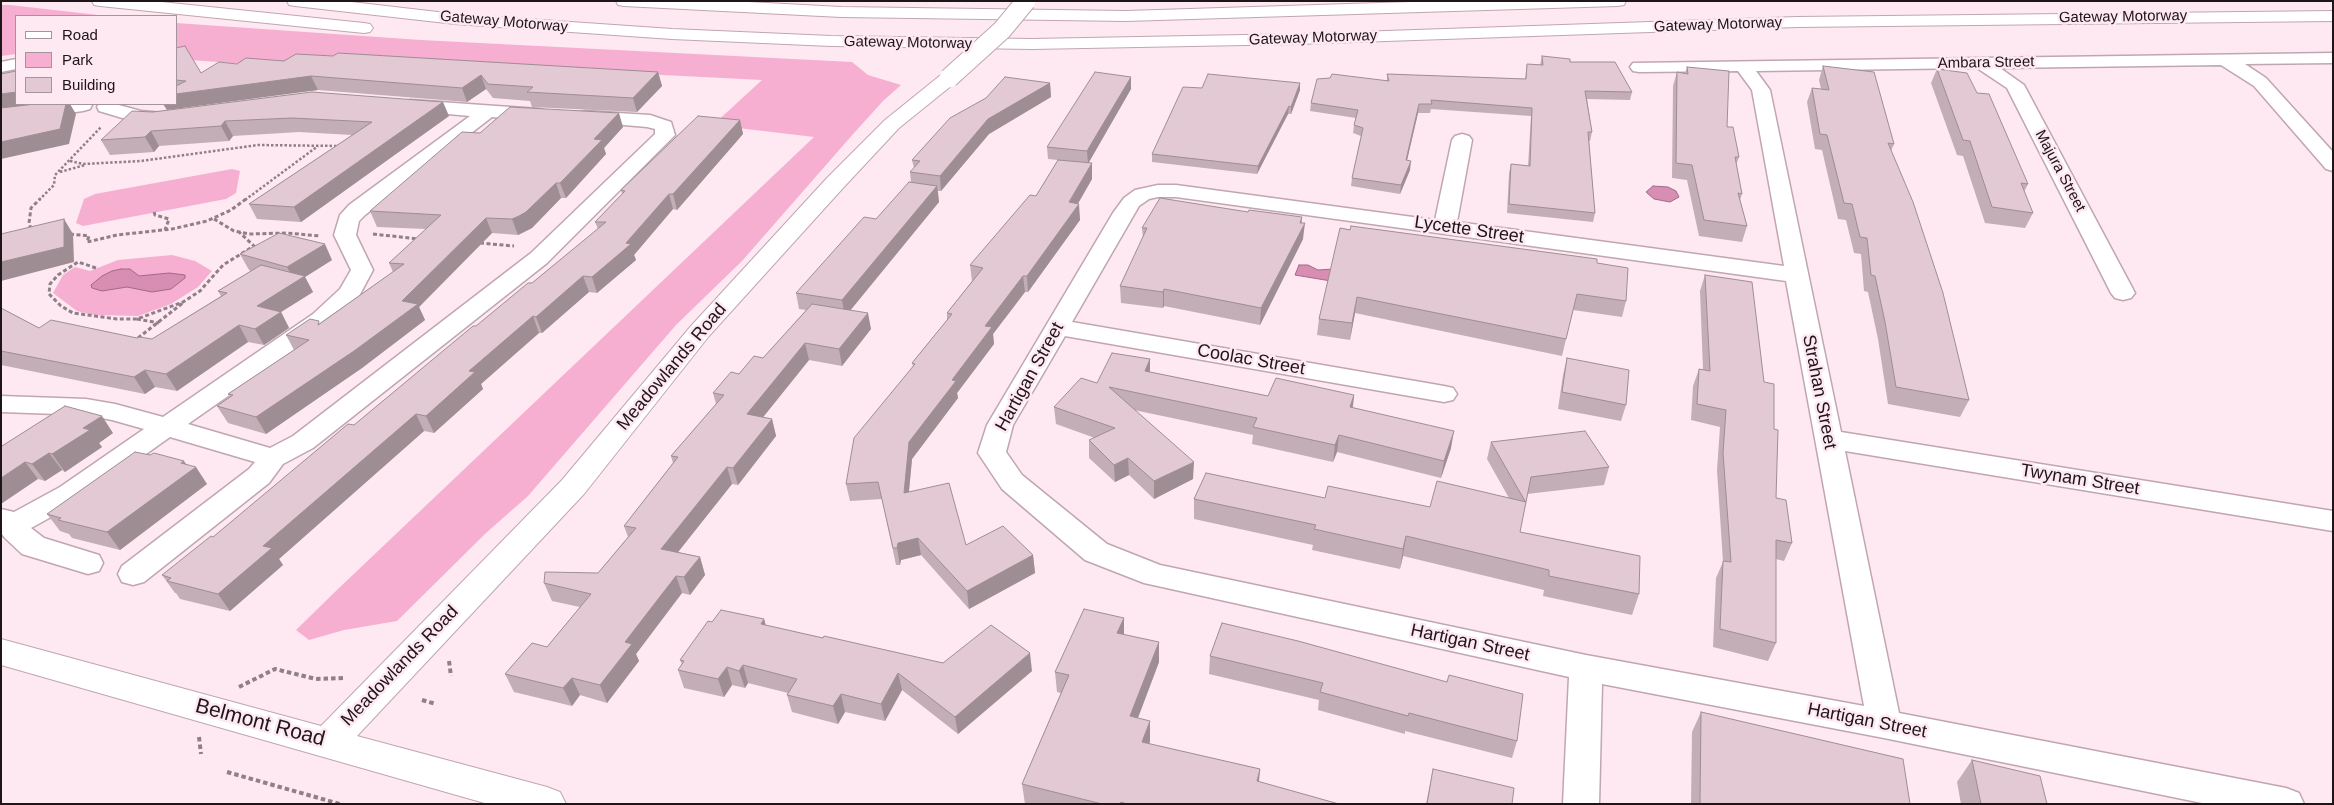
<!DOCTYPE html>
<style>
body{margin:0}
#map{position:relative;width:2334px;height:805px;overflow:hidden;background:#fee8f2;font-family:Arial,sans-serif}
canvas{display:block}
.frame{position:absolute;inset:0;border:2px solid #1e1519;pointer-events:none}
.legend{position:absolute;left:15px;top:15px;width:162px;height:90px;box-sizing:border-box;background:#fee8f2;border:1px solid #a4949b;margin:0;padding:6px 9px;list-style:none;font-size:15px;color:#1e1519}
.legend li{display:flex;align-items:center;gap:10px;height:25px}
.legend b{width:25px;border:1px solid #a4949b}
</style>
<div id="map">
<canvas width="2334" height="805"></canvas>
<div class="frame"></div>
<ul class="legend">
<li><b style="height:6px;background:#fff"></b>Road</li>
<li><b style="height:14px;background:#f6afd1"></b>Park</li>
<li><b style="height:14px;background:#e3c9d4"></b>Building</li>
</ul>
</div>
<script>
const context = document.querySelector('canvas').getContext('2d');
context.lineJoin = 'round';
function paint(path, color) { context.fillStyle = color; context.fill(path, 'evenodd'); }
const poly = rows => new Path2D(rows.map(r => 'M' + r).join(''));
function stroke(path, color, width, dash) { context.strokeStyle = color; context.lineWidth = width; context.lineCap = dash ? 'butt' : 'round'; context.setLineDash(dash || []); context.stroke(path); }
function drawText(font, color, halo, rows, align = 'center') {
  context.font = font + ' Arial,sans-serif'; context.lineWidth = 5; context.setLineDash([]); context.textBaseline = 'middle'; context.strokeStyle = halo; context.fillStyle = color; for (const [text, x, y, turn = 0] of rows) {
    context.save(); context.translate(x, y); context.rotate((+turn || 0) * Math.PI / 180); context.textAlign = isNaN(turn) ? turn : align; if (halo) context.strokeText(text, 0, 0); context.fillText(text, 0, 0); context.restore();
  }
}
const green = poly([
 [1,5,10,5,107,16,16,16,16,54,1,56],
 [176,23,421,40,852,62,868,75,901,85,883,101,854,133,742,261,676,325,528,496,486,533,397,621,344,630,309,640,296,630,338,589,814,137,713,125,762,80,307,57,287,67,176,59],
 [232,169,240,171,236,193,226,199,83,226,76,223,84,199,95,194],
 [172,255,195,261,212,271,198,287,171,304,138,316,94,315,77,311,53,293,63,275,75,267,90,271,118,260]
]);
const water = poly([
 [1653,186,1668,187,1676,191,1679,197,1670,202,1654,199,1646,192,1653,186],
 [1299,265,1308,265,1318,270,1333,269,1331,281,1295,275,1299,265],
 [121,269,130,269,139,276,169,273,185,275,185,278,171,289,152,292,127,287,102,291,92,288,91,285,102,276,112,271,121,269]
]);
const pathFar2 = poly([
 [70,161,83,164,141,161,258,145,340,146],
 [60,172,85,165],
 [39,200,54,185,55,175,101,127],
 [245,200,318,146]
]);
const pathFar1 = poly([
 [154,212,155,215,169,219,165,230],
 [214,219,234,231,249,234,287,233,320,236],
 [31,229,29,223,31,208,40,199],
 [70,234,89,236,87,242,117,235,172,229,207,221,231,210,246,199],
 [373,234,419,239],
 [480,243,514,246],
 [96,268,78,262,58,275,50,284,49,294,61,306,73,313,117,319,137,319,183,302,200,291,223,265,254,246,239,232],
 [137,319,159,323],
 [138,338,184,302]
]);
const path = poly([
 [449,661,451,676],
 [239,687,275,669,316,679,343,678],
 [422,700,436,704],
 [199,737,201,754],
 [227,772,340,804]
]);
const street = poly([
 [2333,53,2333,63,2245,64,2266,78,2333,152,2333,171,2326,169,2254,86,2221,65,2000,68,2024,85,2135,293,2131,298,2123,300,2115,298,2111,293,2007,88,1977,68,1756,71,1770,90,1841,432,2333,511,2333,531,1845,451,1899,713,2286,788,2299,793,2304,804,2207,804,1884,738,1602,684,1599,804,1563,804,1569,677,1144,583,1085,560,1002,489,978,453,987,425,1113,213,1124,198,1135,190,1158,185,1176,185,1435,220,1452,140,1455,136,1462,134,1469,136,1472,140,1457,222,1784,266,1752,90,1738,71,1639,72,1633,71,1630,67,1633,63,2333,53],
 [1158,197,1176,197,1786,281,1864,706,1586,655,1160,565,1107,544,1022,475,1006,452,1013,425,1065,336,1444,402,1453,400,1457,394,1453,388,1444,386,1072,322,1139,206,1149,199,1158,197],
 [16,59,16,69,1,72,1,62,16,59],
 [411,100,539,109,546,111,548,115,546,119,539,121,492,117,365,215,359,221,356,235,373,270,358,298,331,324,188,424,270,448,293,436,531,253,655,134,655,129,647,127,578,121,575,117,578,113,585,111,650,115,671,122,675,135,547,263,313,448,283,464,269,483,144,582,133,585,122,582,118,574,122,566,249,469,255,462,170,437,80,501,31,528,44,538,99,555,103,563,99,571,88,574,22,554,5,538,1,533,1,509,14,512,60,487,144,429,112,420,86,415,1,412,1,396,86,399,115,404,163,417,313,314,340,289,351,270,334,235,340,215,349,205,470,116,404,110,402,106,404,102,411,100],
 [50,104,92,105,90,109,83,111,1,122,1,110,50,104],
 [99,104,115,104,141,111,163,113,170,115,173,119,170,123,163,125,139,123,99,111,97,107,99,104]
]);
const secondary = poly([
 [949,72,956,74,958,78,956,82,899,128,843,188,709,336,584,494,357,736,547,787,560,792,566,804,488,804,1,665,1,639,321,726,562,480,691,326,827,178,885,120,942,74,949,72]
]);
const highway = poly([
 [92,1,152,1,364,23,370,24,373,28,370,32,364,33,100,6,94,5,92,1],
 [287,1,343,1,455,14,672,29,831,36,1032,39,1298,34,1797,17,2333,11,2333,21,1797,27,1298,44,1032,49,831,46,672,39,455,24,295,6,289,5,287,1],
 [616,1,730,1,841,7,1126,11,1443,1,1626,1,1624,5,1618,6,1126,21,841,17,624,6,618,5,616,1]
]);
const secondaryBridge = poly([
 [949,78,1002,30,1026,1]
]);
const wall = poly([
 [176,48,201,73,237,64,333,56,658,72,662,86,637,112,532,107,530,101,493,98,486,89,467,102,318,90,176,104],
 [1542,56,1570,62,1632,92,1630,100,1587,99,1592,132,1590,141,1589,141,1595,213,1593,222,1507,213,1509,173,1511,164,1528,166,1531,116,1431,109,1430,113,1418,113,1407,160,1410,170,1400,194,1351,186,1352,178,1361,136,1353,133,1354,125,1356,118,1310,111,1311,103,1387,80,1387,74,1525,79,1527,64,1540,65],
 [1823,66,1894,144,1891,151,1969,400,1960,417,1888,404,1878,339,1868,292,1864,291,1861,254,1854,253,1846,220,1838,219,1822,150,1815,149,1807,102,1812,88,1821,89,1819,80],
 [1687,67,1727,127,1739,157,1736,165,1742,194,1740,200,1747,226,1742,242,1699,236,1687,180,1672,178,1673,86,1677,72,1685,73],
 [1937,69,1977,93,2028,184,2024,192,2033,213,2025,228,1985,223,1963,156,1957,155,1931,83],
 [1050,83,1051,97,989,134,941,191,938,191,939,202,850,310,871,329,842,366,809,360,763,417,772,419,776,436,738,485,732,484,678,552,700,557,705,575,690,595,682,593,636,654,639,661,607,703,580,695,572,706,514,692,505,674,547,647,580,607,552,601,544,583,598,573,628,537,624,526,673,463,671,456,716,404,713,393,739,374,763,358,806,310,799,309,796,293,876,219,911,182,910,172,914,168,912,160],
 [1202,88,1300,90,1291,114,1288,114,1257,174,1152,162,1152,154],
 [1131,89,1088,163,1092,163,1092,179,1078,204,1080,220,1028,292,1025,292,993,334,994,344,957,393,958,398,912,459,909,492,966,545,1033,555,1035,573,969,609,921,555,901,560,900,565,896,565,882,499,850,501,846,484,913,366,912,363,947,320,947,313,972,281,970,265,1036,196,1058,160,1048,159,1047,147],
 [153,112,449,116,301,222,257,219,249,204,352,135,299,132,233,136,229,141,159,146,154,152,110,155,101,140],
 [740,120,743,134,677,210,673,209,634,255,636,260,597,293,589,292,542,333,539,333,481,384,483,389,434,433,424,431,279,559,283,565,230,611,180,599,176,593,175,593,162,575,213,537,354,425,476,326,532,283,598,229,595,222,622,194,621,190],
 [623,127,604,148,606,154,566,198,561,198,532,228,518,235,492,233,419,307,425,320,362,368,266,434,228,423,217,406,230,397,228,394,294,350,286,335,320,323,393,272,389,263,426,229,377,227,370,211,480,133],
 [1302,223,1303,239,1260,325,1164,306,1163,308,1121,303,1120,286,1143,238,1142,228],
 [1340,228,1597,263,1626,301,1622,317,1573,310,1562,356,1355,313,1350,340,1317,335,1319,319],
 [240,254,332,260,305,277,313,292,281,312,289,328,264,345,248,342,177,391,155,387,145,394,1,365,1,308,39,328,137,338,152,339,221,296,218,291,251,271,249,270],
 [1705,275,1764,382,1774,429,1776,498,1792,543,1784,561,1776,559,1776,643,1768,661,1713,647,1716,578,1723,562,1717,470,1720,427,1691,420,1693,386,1699,369,1703,370,1700,291],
 [1567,358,1626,405,1621,421,1558,409,1563,375],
 [1150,359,1150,372,1268,396,1354,395,1353,408,1451,448,1441,478,1337,452,1333,462,1252,444,1253,435,1134,410,1193,479,1154,499,1129,475,1115,482,1089,458,1089,440,1095,438,1056,424,1054,407,1097,383],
 [113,433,99,443,102,447,65,472,62,470,45,481,38,479,2,446],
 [1491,442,1609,467,1604,485,1527,494,1520,532,1639,594,1632,615,1543,596,1544,590,1403,556,1400,569,1312,550,1313,545,1194,519,1194,499,1325,498,1430,507,1509,498,1487,459],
 [187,465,207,484,120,550,72,538,69,534,60,531,47,514],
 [1124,618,1124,634,1159,662,1138,718,1150,741,1149,744,1260,769,1259,782,1339,804,1025,804,1022,784,1061,693,1057,692,1055,672],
 [764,619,766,626,943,663,1032,671,958,734,902,690,885,721,845,712,838,724,792,712,787,695,788,693,748,683,745,688,732,685,724,697,684,688,678,670,682,664,680,660,712,622],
 [1222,623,1517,741,1512,758,1405,731,1405,734,1318,710,1319,700,1209,674,1210,656],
 [1701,712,1910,804,1691,804,1692,732],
 [1972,760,2047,804,2048,804,1961,804,1957,782],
 [1433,769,1512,804,1426,804]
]);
const shadedWall = poly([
 [658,72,662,86,637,112,633,98],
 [481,75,486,89,467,102,462,88],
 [311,76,318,90,167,110,163,104,176,104,176,94],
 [1131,77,1131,89,1088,164,1087,151],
 [1050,83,1051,97,989,134,941,191,940,176,988,119],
 [1300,83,1300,90,1291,114,1291,107],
 [16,92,16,104,39,104,1,110,1,94],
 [443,102,449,116,301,222,294,207],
 [66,104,70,104,76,114,69,144,1,159,1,142],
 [1419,104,1418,113,1405,169,1406,160],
 [1289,106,1288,114,1257,174,1258,166],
 [619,113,623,127,604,148,606,154,566,198,560,183,594,139],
 [740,120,743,134,677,210,673,194],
 [225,121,233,136,229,141,221,126],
 [151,131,159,146,154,152,145,137],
 [1411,161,1410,170,1400,194,1401,185],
 [1092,163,1092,179,1071,215,1079,204,1080,220,1028,292,1027,276],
 [556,183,561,198,532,228,518,235,512,219],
 [937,186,939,202,845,317,842,300],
 [669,194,673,209,634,255,636,260,597,293,592,277,626,243],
 [1302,217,1301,230,1305,223,1303,239,1260,325,1261,308],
 [486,218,492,233,419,307,425,320,362,368,266,434,256,417,402,301],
 [64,219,73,234,74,262,1,281,1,262],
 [325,244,332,260,305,277,313,292,281,312,289,328,264,345,255,329,257,306,295,282,287,267],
 [583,276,589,292,542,333,536,317],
 [1023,276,1025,292,993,334,994,344,957,393,958,398,912,459,907,510,904,493,909,442,952,380,985,326],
 [1164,289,1164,306,1163,308,1163,292],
 [1357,297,1355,313,1350,340,1352,323],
 [868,313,871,329,842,366,839,349],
 [533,316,539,333,481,384,483,389,434,433,426,416,469,371],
 [239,325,248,342,177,391,166,374],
 [805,343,809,360,752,431,747,414],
 [1150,359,1150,375,1145,371],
 [145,370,155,387,145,394,134,377],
 [1354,395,1352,412,1350,407],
 [416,414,424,431,279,559,283,565,230,611,218,594,263,546],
 [102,416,113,433,99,443,102,447,65,472,52,454,83,428],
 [772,419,776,436,738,485,733,468],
 [1454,431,1451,448,1441,478,1444,461],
 [1339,435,1337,452,1333,462,1335,445],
 [49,453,62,470,45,481,32,464],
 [1128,458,1129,475,1115,482,1114,465],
 [184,461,191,471,196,467,207,484,120,550,107,532],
 [25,462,38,479,1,504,1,478],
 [1194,462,1193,479,1154,499,1154,481],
 [727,467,732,484,667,566,661,549],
 [1406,536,1403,556,1400,569,1403,549],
 [918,538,921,555,901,560,900,565,897,548,898,543],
 [1033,555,1035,573,969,609,967,591],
 [700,557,705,575,690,595,684,577],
 [676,576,682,593,636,654,639,661,607,703,600,685,625,642],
 [1124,618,1124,638,1117,633],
 [764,619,769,637,761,624],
 [1159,642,1159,662,1131,736,1130,716],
 [1030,653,1032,671,958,734,955,717],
 [743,665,748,683,745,688,739,671],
 [727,667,732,685,724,697,718,679],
 [898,673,902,690,885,721,881,704],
 [572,678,580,695,572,706,563,688],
 [841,694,845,712,838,724,833,706],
 [1150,721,1150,741,1143,762,1142,742],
 [1260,769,1258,789,1257,781]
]);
const building = poly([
 [185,46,201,73,219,62,237,64,246,58,284,61,296,54,333,56,338,53,658,72,633,98,527,92,533,87,488,84,481,75,462,88,311,76,176,94,176,86,186,81,176,80,176,48,185,46],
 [1542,56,1570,59,1570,62,1615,62,1632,92,1585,91,1592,132,1588,132,1595,213,1509,204,1511,164,1530,166,1532,108,1431,100,1432,104,1419,104,1406,160,1411,161,1401,185,1352,178,1363,128,1354,125,1358,110,1311,103,1317,79,1330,78,1332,74,1389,81,1387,74,1526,79,1527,64,1543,65,1542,56],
 [1823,66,1874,72,1894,144,1888,143,1913,202,1943,293,1969,400,1896,387,1885,322,1875,276,1871,275,1867,238,1860,237,1852,204,1844,203,1827,135,1820,134,1812,88,1829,90,1823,66],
 [1687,67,1729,71,1727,127,1733,127,1739,157,1735,157,1742,194,1738,193,1747,226,1704,220,1692,165,1676,163,1677,72,1688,74,1687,67],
 [1937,69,1967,73,1977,93,1989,94,2028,184,2021,183,2033,213,1992,207,1970,141,1963,140,1937,69],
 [16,71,16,92,1,94,1,74,16,71],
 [1095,72,1131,77,1087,151,1047,147,1095,72],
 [1208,74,1300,83,1291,107,1289,106,1258,166,1152,154,1183,87,1202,88,1208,74],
 [1005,77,1050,83,988,119,940,176,910,172,920,161,912,160,950,118,986,98,1005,77],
 [312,92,443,102,294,207,249,204,372,122,292,118,225,121,221,126,151,131,145,137,101,140,132,111,153,112,312,92],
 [35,104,66,104,60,129,1,142,1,108,35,104],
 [510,107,619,113,594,139,602,140,560,183,556,183,526,212,519,216,512,219,486,218,402,301,418,304,354,351,256,417,217,406,233,395,228,394,309,340,286,335,310,319,319,321,318,325,404,264,389,263,441,215,370,211,462,132,480,133,510,107],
 [698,116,740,120,673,194,669,194,626,243,631,244,592,277,583,276,536,317,533,316,469,371,475,372,426,416,416,414,263,546,272,548,218,594,167,581,171,578,162,575,211,536,213,537,348,424,354,425,473,326,476,326,528,283,532,283,606,222,595,222,625,191,621,190,698,116],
 [1058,160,1092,163,1069,202,1079,204,1027,276,1023,276,985,326,992,327,952,380,956,381,909,442,904,493,949,483,966,545,1003,526,1033,555,967,591,918,538,898,543,897,548,893,548,878,482,846,484,854,438,915,364,912,363,952,314,947,313,983,268,970,265,1030,195,1036,196,1058,160],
 [909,182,937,186,842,300,796,293,864,217,876,219,909,182],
 [1160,198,1248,212,1249,210,1302,217,1300,223,1305,223,1261,308,1164,289,1163,292,1120,286,1147,228,1142,228,1160,198],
 [64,219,64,247,1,262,1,234,64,219],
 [1351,226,1597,259,1597,263,1628,268,1626,301,1577,294,1566,339,1357,297,1352,323,1319,319,1340,228,1350,230,1351,226],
 [279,233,325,244,287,267,240,254,279,233],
 [261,265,305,276,257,306,281,312,255,329,239,325,166,374,145,370,134,377,1,351,1,308,39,328,51,320,137,338,140,337,152,339,227,293,218,291,261,265],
 [1705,275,1752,282,1764,382,1774,384,1774,429,1778,430,1776,498,1786,500,1792,543,1776,540,1776,643,1720,629,1723,561,1731,562,1723,453,1726,410,1697,404,1699,369,1710,371,1705,275],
 [812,304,868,313,839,349,805,343,747,414,772,419,733,468,727,467,661,549,700,557,684,577,676,576,625,642,632,644,600,685,572,678,563,688,505,674,532,643,547,647,591,594,544,583,545,572,598,573,636,528,624,526,678,457,671,456,724,395,713,393,731,372,739,374,754,356,763,358,812,304],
 [1112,353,1150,359,1145,371,1268,396,1276,378,1354,395,1350,407,1454,431,1444,461,1339,435,1335,445,1253,427,1257,418,1109,387,1194,462,1154,481,1128,458,1114,465,1089,440,1115,428,1054,407,1081,378,1097,383,1112,353],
 [1567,358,1629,370,1626,405,1562,392,1567,358],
 [65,406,102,416,83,428,90,430,52,454,49,453,32,464,25,462,1,478,1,446,2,446,65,406],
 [1585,431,1609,467,1531,477,1526,502,1525,501,1491,442,1585,431],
 [135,452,150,455,154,453,184,461,181,463,196,467,107,532,58,520,61,518,47,514,135,452],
 [1206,473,1325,498,1328,486,1430,507,1437,481,1526,502,1520,532,1640,556,1639,594,1549,576,1549,570,1406,536,1403,549,1314,529,1316,525,1194,499,1206,473],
 [1084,609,1124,618,1117,633,1159,642,1130,716,1150,721,1142,742,1260,769,1257,781,1339,804,1127,804,1121,802,1120,804,1102,804,1022,784,1069,675,1055,672,1084,609],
 [721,610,764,619,761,624,823,638,824,636,943,663,991,625,1030,653,955,717,898,673,881,704,841,694,833,706,787,695,797,679,743,665,739,671,727,667,718,679,678,670,684,661,680,660,708,621,712,622,721,610],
 [1222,623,1298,641,1447,682,1449,675,1523,694,1517,741,1409,713,1408,716,1320,692,1323,683,1210,656,1222,623],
 [1701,712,1903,759,1910,804,1700,804,1701,712],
 [1972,760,2040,776,2047,804,2048,804,1981,804,1972,760],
 [1433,769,1514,788,1512,804,1427,804,1433,769]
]);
const farStreetnames = [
 ["Gateway Motorway",2123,17,-1],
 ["Gateway Motorway",504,22,5],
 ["Gateway Motorway",1718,25,-2],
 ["Gateway Motorway",1313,38,-2],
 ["Gateway Motorway",908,43,1],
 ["Ambara Street",1986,63,-1],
 ["Majura Street",2060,171,62]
];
const streetNames = [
 ["Lycette Street",1469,230,8],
 ["Coolac Street",1251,360,10],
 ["Meadowlands Road",672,367,-50],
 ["Hartigan Street",1030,377,-61],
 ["Strahan Street",1819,392,79],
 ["Twynam Street",2080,480,9],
 ["Hartigan Street",1470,643,12],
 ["Meadowlands Road",400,666,-46],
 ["Hartigan Street",1867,721,11]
];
const nearStreetnames = [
 ["Belmont Road",260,723,15]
];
paint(green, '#f6afd1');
paint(water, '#d88eb3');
stroke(water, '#a06a85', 1);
stroke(street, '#c0a6b2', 3);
stroke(secondary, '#c0a6b2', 2);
stroke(highway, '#c0a6b2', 2);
stroke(pathFar2, '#8f7f86', 2.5, [2.5, 2]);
stroke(pathFar1, '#8f7f86', 3, [4, 2.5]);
stroke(path, '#8f7f86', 4, [4.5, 3]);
paint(street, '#fff');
paint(secondary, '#fff');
paint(highway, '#fff');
stroke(secondaryBridge, '#c0a6b2', 21, []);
stroke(secondaryBridge, '#fff', 19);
paint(wall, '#c3adb6');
paint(shadedWall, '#9f8d94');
paint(building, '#e3c9d4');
stroke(building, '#9f8d94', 1);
drawText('15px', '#1e1519', '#fee8f2', farStreetnames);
drawText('18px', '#1e1519', '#fee8f2', streetNames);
drawText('21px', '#1e1519', '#fee8f2', nearStreetnames);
</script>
